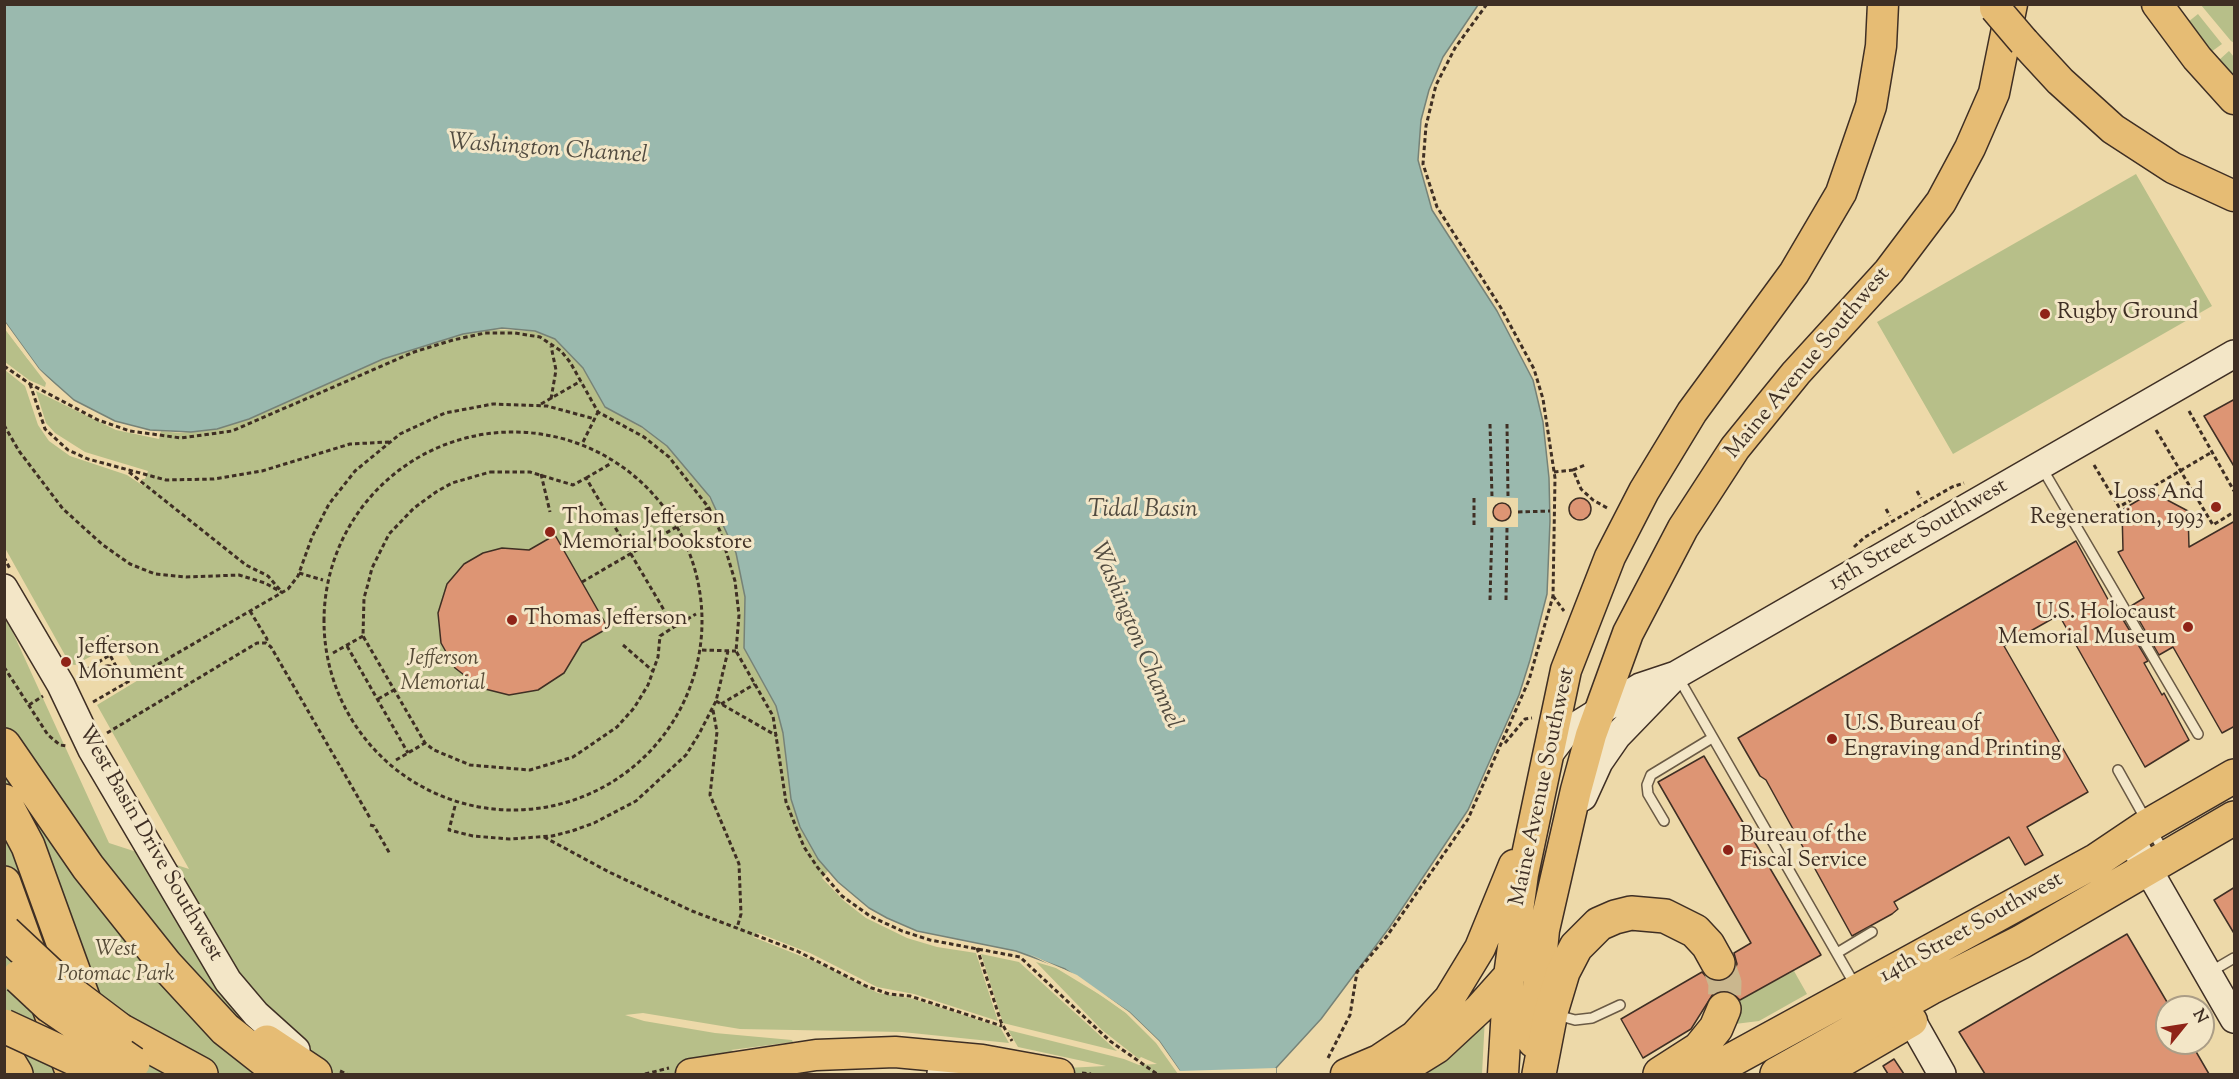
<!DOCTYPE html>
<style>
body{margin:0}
#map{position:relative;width:2239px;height:1079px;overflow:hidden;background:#edd9a9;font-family:"Sorts Mill Goudy",serif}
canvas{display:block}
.frame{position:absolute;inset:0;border:6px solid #3f2f24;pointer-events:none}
.north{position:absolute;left:2155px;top:995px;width:60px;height:60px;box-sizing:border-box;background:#f3e6c7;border:2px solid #ab9d86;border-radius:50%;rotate:60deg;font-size:16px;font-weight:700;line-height:24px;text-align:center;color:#3f2f24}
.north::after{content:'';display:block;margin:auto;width:21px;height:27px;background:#8f2418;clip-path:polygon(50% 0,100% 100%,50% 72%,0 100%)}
</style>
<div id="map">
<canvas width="2239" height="1079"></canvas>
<div class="frame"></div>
<div class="north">N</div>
</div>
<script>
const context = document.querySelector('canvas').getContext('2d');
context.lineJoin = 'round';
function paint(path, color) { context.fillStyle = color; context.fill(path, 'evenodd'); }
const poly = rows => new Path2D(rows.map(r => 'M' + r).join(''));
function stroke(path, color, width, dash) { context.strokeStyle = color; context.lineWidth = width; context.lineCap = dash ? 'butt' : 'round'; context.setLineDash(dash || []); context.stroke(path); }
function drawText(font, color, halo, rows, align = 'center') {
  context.font = font + ' "Sorts Mill Goudy",serif'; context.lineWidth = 6; context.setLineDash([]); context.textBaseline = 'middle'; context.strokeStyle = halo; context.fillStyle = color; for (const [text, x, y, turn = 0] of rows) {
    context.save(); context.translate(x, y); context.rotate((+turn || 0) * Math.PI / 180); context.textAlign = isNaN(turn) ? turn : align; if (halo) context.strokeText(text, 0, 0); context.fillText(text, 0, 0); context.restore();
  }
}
const green = poly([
 [2201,5,2234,5,2234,43,2231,41],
 [2198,14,2222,44,2211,52,2188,22],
 [2229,51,2234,57,2234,80,2219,60],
 [2136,174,2212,306,1953,454,1877,322],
 [4,328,46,383,45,387,29,380,5,362],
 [484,329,535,331,555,339,583,368,605,407,656,436,678,456,699,482,721,516,736,553,745,597,744,648,776,706,783,733,791,799,800,828,828,871,822,878,844,901,866,918,907,938,937,947,976,953,998,1021,914,994,877,987,810,953,758,933,753,937,816,962,878,993,914,999,1000,1027,1009,1043,902,1032,740,1029,643,1013,625,1015,644,1021,715,1033,792,1040,793,1042,731,1050,803,1074,5,1074,4,613,109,843,189,869,97,705,140,679,121,646,115,643,75,665,70,664,5,548,5,370,25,386,38,425,49,441,70,456,127,475,142,485,142,479,145,479,148,471,85,452,55,433,46,423,36,391,116,430,159,439,161,431,180,433,217,429,383,359,423,344],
 [981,954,1019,962,1117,1051,1003,1023],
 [1036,962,1056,968,1107,999,1126,1013,1157,1043,1273,1074,944,1074,1106,1066,1018,1047,1008,1030,1124,1059,1139,1065,1157,1064,1141,1057,1139,1059,1102,1030],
 [1794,971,1807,994,1759,1021,1735,1024,1736,1002],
 [1485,1017,1482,1074,1416,1074]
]);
const water = poly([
 [4,5,1478,5,1443,57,1429,90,1421,120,1418,160,1432,210,1497,311,1533,380,1543,422,1549,478,1550,521,1547,594,1530,660,1519,695,1468,810,1389,928,1321,1019,1276,1068,1276,1074,1178,1074,1179,1070,1159,1041,1129,1012,1065,969,1016,951,917,931,887,918,869,908,838,882,818,859,800,827,791,799,783,733,776,706,744,648,745,597,736,553,710,497,667,446,642,427,605,407,583,368,555,339,535,331,502,328,463,334,383,359,249,419,217,429,191,432,150,430,115,421,74,400,39,369,5,322,4,5]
]);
const pier = poly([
 [5,322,39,369,53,383,51,385,27,358,4,327],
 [1487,497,1518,498,1518,527,1487,527],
 [1029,954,1077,975,1129,1012,1159,1041,1180,1071,1276,1068,1276,1074,1178,1074,1156,1043,1126,1013,1076,978]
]);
const building = poly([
 [2235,399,2235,468,2204,416,2235,399],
 [2152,492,2188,511,2189,547,2235,521,2235,726,2222,733,2173,647,2159,655,2131,606,2144,598,2118,552,2123,550,2122,510,2152,492],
 '1569 509a11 11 0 1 1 22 0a11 11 0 1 1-22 0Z',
 '1493 512a9 9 0 1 1 18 0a9 9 0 1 1-18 0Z',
 [555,535,608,628,582,643,564,673,538,690,509,695,481,688,455,668,441,643,438,613,447,584,464,564,483,553,502,548,529,550,555,535],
 [2076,541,2116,614,2119,613,2148,661,2144,663,2162,695,2164,693,2189,740,2145,767,2059,615,2004,646,2088,792,2027,827,2043,855,2025,865,2009,837,1894,902,1898,909,1892,914,1852,936,1766,780,1760,776,1738,738,2076,541],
 '101 672a7 7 0 1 1 14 0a7 7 0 1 1-14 0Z',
 [1704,756,1821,955,1740,1000,1731,992,1721,991,1713,994,1691,1029,1643,1058,1621,1019,1702,972,1708,979,1717,982,1728,979,1734,972,1737,964,1734,953,1751,943,1658,782,1704,756],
 [2235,887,2235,935,2214,900,2235,887],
 [2127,934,2167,1002,2167,1043,2191,1043,2209,1074,1985,1074,1959,1032,2127,934],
 [1894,1059,1904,1074,1888,1074,1883,1066,1894,1059]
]);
const highwayTunnel = poly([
 [1718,963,1725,983,1724,1009]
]);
const path = poly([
 [4,366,30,384,98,420,130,431,181,438,232,431,414,352,453,340,485,333,515,333,540,337,561,351,570,362,598,412,644,437,669,457,709,508,720,531,735,581,739,615,736,651,773,716,786,802,804,847,818,868,842,896,870,916,902,931,930,940,1020,957,1110,1041,1157,1074],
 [30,384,45,429,68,450,88,459,166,480,214,479,262,471,350,444,389,442],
 [551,399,556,370,551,346],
 [541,404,581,381],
 [2189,411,2234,491],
 [1490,424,1492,497],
 [1507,424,1508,497],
 [4,425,19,451,63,509,103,545,130,564,155,574,186,577,239,575,265,583,283,593],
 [2156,430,2213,525,2234,512],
 '324 621a189 189 0 1 1 378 0a189 189 0 1 1-378 0Z',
 [583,442,598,412],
 [2094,465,2119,507,2212,452],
 [1573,470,1585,465],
 [129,472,246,565,268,576,281,591],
 [490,472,530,472,573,485,586,478,674,627,660,636,658,657,648,685,634,708,617,727,573,757,530,770,470,765,434,750,425,743,363,636,364,598,368,584,372,568,389,534,414,508,436,492,452,483,490,472],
 [1554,472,1573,470,1581,489,1593,500,1609,509],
 [541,474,550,512],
 [586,478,610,464],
 [1917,491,1921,498],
 [1886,509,1890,516],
 [1518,512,1550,511],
 [1474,525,1474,497],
 [1854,547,1865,537,1952,487,1964,483],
 [4,557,10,569],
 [299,573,323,580],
 [582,582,709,508],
 [1553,596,1564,611],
 [1490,600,1492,527],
 [1506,600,1507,527],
 [250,611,267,639,266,643],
 [674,627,696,614],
 [623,645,653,671],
 [347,646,408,753],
 [702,650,736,651],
 [333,653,363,636],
 [4,667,48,735,60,745,67,746],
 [79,674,110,655,125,683],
 [378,699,394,690],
 [716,701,777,736],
 [93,702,288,589,298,576,312,537,329,504,355,471,400,434,445,413,493,404,547,406,595,419],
 [721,704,755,684],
 [29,705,43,696],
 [713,710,717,732,710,795,739,864,741,914,737,928],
 [107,733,257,643,266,643,271,647,370,818],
 [1505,743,1525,719,1532,718],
 [396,760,425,743],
 [455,806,449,830,473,836,509,839,552,836,572,831,594,823,636,801,686,755,699,734,716,701,728,651],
 [370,825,374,826,390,854],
 [544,837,609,872,692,911,797,951,866,986,889,994,910,996,1002,1026],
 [977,948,1001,1022,1012,1041],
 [1328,1058,1350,1015,1357,972,1387,936,1468,819,1529,680,1553,596,1555,478,1543,399,1534,369,1501,308,1437,207,1423,164,1426,126,1436,85,1455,48,1487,4],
 [340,1071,347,1074],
 [1082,1073,1091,1074],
 [645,1074,669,1068]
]);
const lane = poly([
 [2042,468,2198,734],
 [1678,677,1855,985],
 [2118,770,2164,852],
 [1664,821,1648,794,1647,785,1651,775,1712,738],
 [1837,953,1872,932],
 [2210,972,2234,958],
 [1557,1015,1575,1020,1592,1018,1620,1005]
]);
const secondary = poly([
 [4,588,61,685,92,750,228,981,256,1014,296,1050],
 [1547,757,1566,732,1600,711,1640,687,1676,675,2234,354],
 [1583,797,1599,762,1617,736,1673,678],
 [2130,838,2234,1019],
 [1912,1021,1942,1074],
 [941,1074,981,1061]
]);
const primary = poly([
 [2157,4,2197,58,2234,99],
 [2024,42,2060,81,2113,129,2173,168,2234,196],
 [1533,1042,1544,930,1576,790,1591,735,1628,633,1683,528,1735,448,1796,373,1889,271,1941,202,1970,148,1994,93,2012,4],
 [691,1074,816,1055,895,1052,982,1060,1059,1074],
 [1346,1074,1379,1060,1415,1036,1449,999,1480,948,1514,865],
 [1395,1074,1437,1048,1479,1009,1513,971],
 [1503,1074,1509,976,1523,874,1566,670,1610,557,1644,491,1692,412,1794,273,1841,193,1871,106,1881,46,1883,4],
 [1821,1074,1912,1021]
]);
const highway = poly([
 [4,745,88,867,166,965,225,1029,282,1074],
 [4,801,28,846,90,1017],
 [4,883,73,1074],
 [120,1030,201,1074],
 [267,1042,315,1074],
 [4,1054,16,1074],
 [1539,1074,1551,1012,1563,972,1576,947,1599,924,1615,917,1631,913,1665,916,1695,931,1708,945,1718,963],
 [1660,1074,1699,1049,1716,1028,1724,1009],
 [1706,1074,2097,860,2149,825,2234,776],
 [1777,1074,1930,988,2021,942,2234,818]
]);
const primaryBridge = poly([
 [1995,8,2024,42]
]);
const highwayBridge = poly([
 [5,932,67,990,120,1030],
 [19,977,50,1006,133,1063],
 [4,1026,108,1074]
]);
const markers = [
 [2045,314,6,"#8f2418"],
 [2216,507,6,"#8f2418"],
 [550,532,6,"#8f2418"],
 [512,620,6,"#8f2418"],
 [2188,627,6,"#8f2418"],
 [66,662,6,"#8f2418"],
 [1832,739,6,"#8f2418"],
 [1728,850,6,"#8f2418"]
];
const poiNames = [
 ["Rugby Ground",2057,314],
 ["Loss And",2204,494,"right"],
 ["Regeneration, 1993",2204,519,"right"],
 ["Thomas Jefferson",562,519],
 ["Memorial bookstore",562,544],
 ["U.S. Holocaust",2176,614,"right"],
 ["Memorial Museum",2176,639,"right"],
 ["Thomas Jefferson",524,620],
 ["Jefferson",78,649],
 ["Monument",78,674],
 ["U.S. Bureau of",1844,726],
 ["Engraving and Printing",1844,751],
 ["Bureau of the",1740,837],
 ["Fiscal Service",1740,862]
];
const streetNames = [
 ["Maine Avenue Southwest",1809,364,-50],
 ["15th Street Southwest",1919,536,-30],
 ["Maine Avenue Southwest",1544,787,-78],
 ["West Basin Drive Southwest",149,844,60],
 ["14th Street Southwest",1972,929,-29]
];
const parkNames = [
 ["Jefferson",443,660],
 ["Memorial",443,685],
 ["West",116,951],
 ["Potomac Park",116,976]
];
const waterNames = [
 ["Washington Channel",548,151,4],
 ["Tidal Basin",1143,512],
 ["Washington Channel",1134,636,67]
];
paint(green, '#b7bf89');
paint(water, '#9ab9ae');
stroke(water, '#768277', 1.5);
paint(pier, '#edd9a9');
paint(building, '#dd9574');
stroke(building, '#3f2f24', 1.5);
stroke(highwayTunnel, '#cab78e', 33, [33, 16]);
stroke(lane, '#6a5a45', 12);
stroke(secondary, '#3f2f24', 30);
stroke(primary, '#3f2f24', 33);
stroke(highway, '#3f2f24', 36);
stroke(path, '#3f2f24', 3, [4.5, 3]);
stroke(lane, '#f3e6c7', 9);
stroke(secondary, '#f3e6c7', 27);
stroke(primary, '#e6bc74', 30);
stroke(highway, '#e6bc74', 33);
stroke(primaryBridge, '#3f2f24', 33, []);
stroke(highwayBridge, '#3f2f24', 36, []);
stroke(primaryBridge, '#e6bc74', 30);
stroke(highwayBridge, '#e6bc74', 33);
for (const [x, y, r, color] of markers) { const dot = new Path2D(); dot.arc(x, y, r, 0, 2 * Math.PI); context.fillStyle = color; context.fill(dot); stroke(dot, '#f3e6c7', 2); }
drawText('22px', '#3f2f24', '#f3e6c7', poiNames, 'left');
drawText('22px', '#3f2f24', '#f3e6c7', streetNames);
drawText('italic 22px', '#574c38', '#f3e6c7', parkNames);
drawText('italic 24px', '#514b40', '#f3e6c7', waterNames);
</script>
